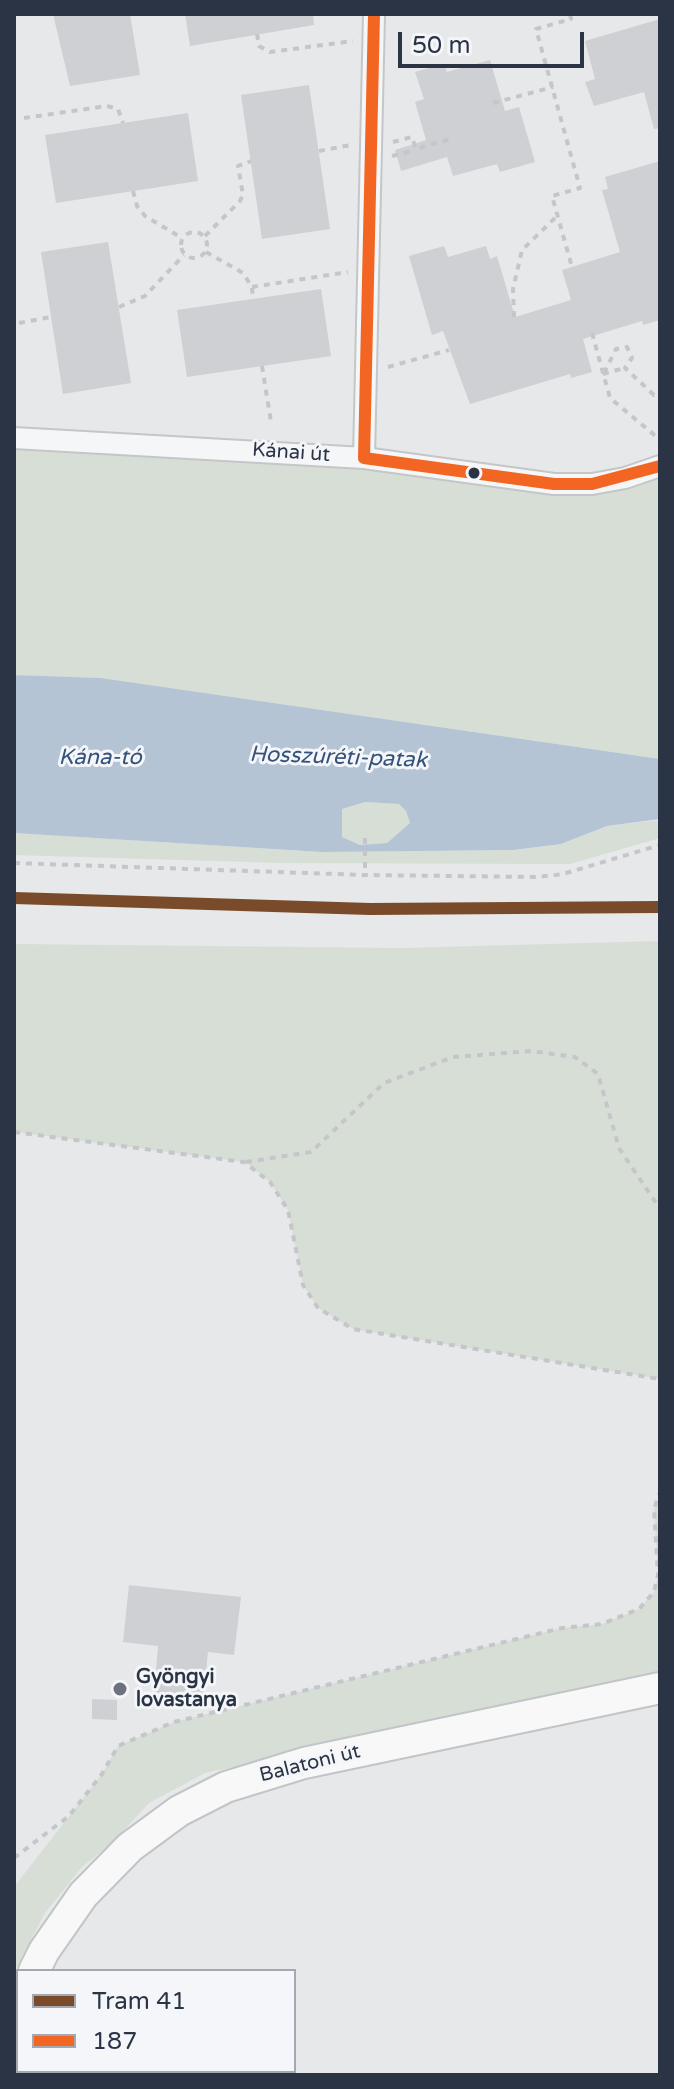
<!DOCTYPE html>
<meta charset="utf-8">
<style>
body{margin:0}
#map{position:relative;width:674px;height:2089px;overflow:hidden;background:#e6e8ea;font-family:"Varela Round",sans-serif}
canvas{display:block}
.frame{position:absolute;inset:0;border:16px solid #2b3445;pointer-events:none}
.legend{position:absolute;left:16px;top:1969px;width:280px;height:104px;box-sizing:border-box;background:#f4f6f9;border:2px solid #a4a8b1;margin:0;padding:10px 14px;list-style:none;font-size:24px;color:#2b3445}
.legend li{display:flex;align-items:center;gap:16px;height:40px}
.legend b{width:40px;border:2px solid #a4a8b1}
.scale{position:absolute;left:398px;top:32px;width:186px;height:36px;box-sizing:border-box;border:4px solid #2b3445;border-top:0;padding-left:10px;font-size:24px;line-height:28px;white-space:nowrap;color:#2b3445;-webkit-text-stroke:6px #f4f6f9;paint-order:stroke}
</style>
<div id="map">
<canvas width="674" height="2089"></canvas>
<div class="frame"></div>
<ul class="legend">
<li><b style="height:10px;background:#7a4b2a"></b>Tram 41</li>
<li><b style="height:10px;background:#f26522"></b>187</li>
</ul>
<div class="scale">50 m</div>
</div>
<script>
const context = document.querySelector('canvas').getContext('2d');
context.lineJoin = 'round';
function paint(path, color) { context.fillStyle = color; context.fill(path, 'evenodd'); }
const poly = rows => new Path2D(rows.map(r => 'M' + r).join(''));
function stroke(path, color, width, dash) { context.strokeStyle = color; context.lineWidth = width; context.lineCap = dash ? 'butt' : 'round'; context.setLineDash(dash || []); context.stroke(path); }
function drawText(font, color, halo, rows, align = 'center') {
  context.font = font + ' "Varela Round",sans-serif'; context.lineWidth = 6; context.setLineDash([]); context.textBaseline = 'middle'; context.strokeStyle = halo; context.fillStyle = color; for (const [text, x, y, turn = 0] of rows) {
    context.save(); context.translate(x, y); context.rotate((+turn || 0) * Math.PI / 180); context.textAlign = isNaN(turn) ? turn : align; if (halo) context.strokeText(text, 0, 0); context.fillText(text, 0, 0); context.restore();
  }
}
const green = poly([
 [14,438,554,484,660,474,660,759,101,678,14,675],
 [365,802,399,804,406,811,410,823,387,843,360,845,342,837,342,809],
 [660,820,660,838,570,864,282,863,14,855,14,833,322,852,513,850,561,844,607,826],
 [660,941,660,1379,353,1329,318,1308,303,1285,288,1210,270,1182,245,1162,14,1132,14,944,402,948],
 [660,1492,660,1676,205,1773,149,1803,112,1843,82,1867,45,1913,14,1972,14,1887,102,1774,118,1746,174,1722,562,1628,602,1624,639,1609,654,1592,658,1575,654,1509]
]);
const water = poly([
 [14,675,101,678,660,759,660,819,607,826,561,844,513,850,322,852,14,833],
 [365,802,399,804,406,811,410,823,387,843,360,845,342,837,342,809]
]);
const building = poly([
 [53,14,130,14,140,75,70,86],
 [185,14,313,14,314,25,190,46],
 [660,19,660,128,654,129,644,92,594,106,585,82,595,79,585,41],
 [490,60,505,111,519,107,535,162,500,172,497,164,453,176,447,157,401,171,395,150,426,140,415,102,424,99,415,72,444,64,447,72],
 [309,85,330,229,262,239,241,95],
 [188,113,198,181,56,203,45,135],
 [660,161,660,320,643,325,642,321,583,339,592,372,571,378,570,374,470,404,443,331,432,335,409,256,444,246,448,257,486,246,490,259,497,256,515,317,571,300,562,270,620,252,602,190,608,189,605,177],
 [108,242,131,383,63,394,41,252],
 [321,289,331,356,187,377,177,310],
 [129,1585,241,1597,234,1655,208,1652,203,1700,154,1696,158,1646,123,1642],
 [92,1699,117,1700,117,1720,92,1719]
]);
const path = poly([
 [570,14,571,19,536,29,580,188,552,196,572,267],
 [257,34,259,46,270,52,353,41],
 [493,103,553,87],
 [24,118,107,106,118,109,123,123],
 [393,142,412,137,416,149,451,139],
 [319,151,351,145],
 [392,156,415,150],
 [133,191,137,206,145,216,182,238],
 '181 245a13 13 0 1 1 26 0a13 13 0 1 1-26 0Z',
 [205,236,240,201,243,195,238,166,251,161],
 [206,252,243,273,252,287,253,299],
 [252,287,348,272],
 [119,307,145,296,184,255],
 [514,317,513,289,522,250,558,215],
 [19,323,51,317],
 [592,333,610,398,658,438],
 [262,366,271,422],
 [388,367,449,350],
 [604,373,616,349,627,347,632,358,625,368,654,395,660,392],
 [603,374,624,368],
 [365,838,365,875],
 [14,863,365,875,538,877,563,874,660,845],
 [14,1132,244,1162,270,1182,288,1210,303,1285,318,1308,353,1329,660,1379],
 [246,1162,311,1152,384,1083,453,1057,532,1051,575,1057,598,1074,619,1148,660,1209],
 [14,1858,69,1816,102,1774,118,1746,174,1722,562,1628,602,1624,639,1609,654,1592,658,1575,654,1509,660,1492]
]);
const street = poly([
 [14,438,364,458,554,484,592,484,625,478,660,466],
 [364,458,374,14]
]);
const primary = poly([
 [34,1971,44,1951,83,1895,130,1847,179,1811,226,1787,304,1763,660,1688],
 [14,2035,18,2016]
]);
const bus1 = poly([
 [364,458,374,14],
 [364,458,554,484,592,484,660,466]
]);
const tram1 = poly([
 [14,898,370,909,660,907]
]);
const markers = [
 [474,473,7,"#2b3445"],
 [120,1689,8,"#6c737f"]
];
const streetNames = [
 ["Kánai út",291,453,4],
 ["Balatoni út",310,1764,-14]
];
const poiNames = [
 ["Gyöngyi",136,1678],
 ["lovastanya",136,1701]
];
const waterNames = [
 ["Kána-tó",100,758],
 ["Hosszúréti-patak",338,758,2]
];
paint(green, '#d6ded6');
paint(water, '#b4c4d5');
paint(building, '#ced0d3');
stroke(street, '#c4c6c8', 24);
stroke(primary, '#c2c5c8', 34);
stroke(path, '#c5c6ca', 4, [6, 6]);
stroke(street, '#f5f6f7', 20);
stroke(primary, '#f8f8f8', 30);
stroke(bus1, '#f26522', 12);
stroke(tram1, '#7a4b2a', 12);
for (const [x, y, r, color] of markers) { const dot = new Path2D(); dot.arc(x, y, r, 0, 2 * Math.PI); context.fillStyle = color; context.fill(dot); stroke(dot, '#f4f6f9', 3); }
drawText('20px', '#2b3445', '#f4f6f9', streetNames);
drawText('bold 20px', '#2b3445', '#f4f6f9', poiNames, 'left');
drawText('italic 22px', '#34527a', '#f4f6f9', waterNames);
</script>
